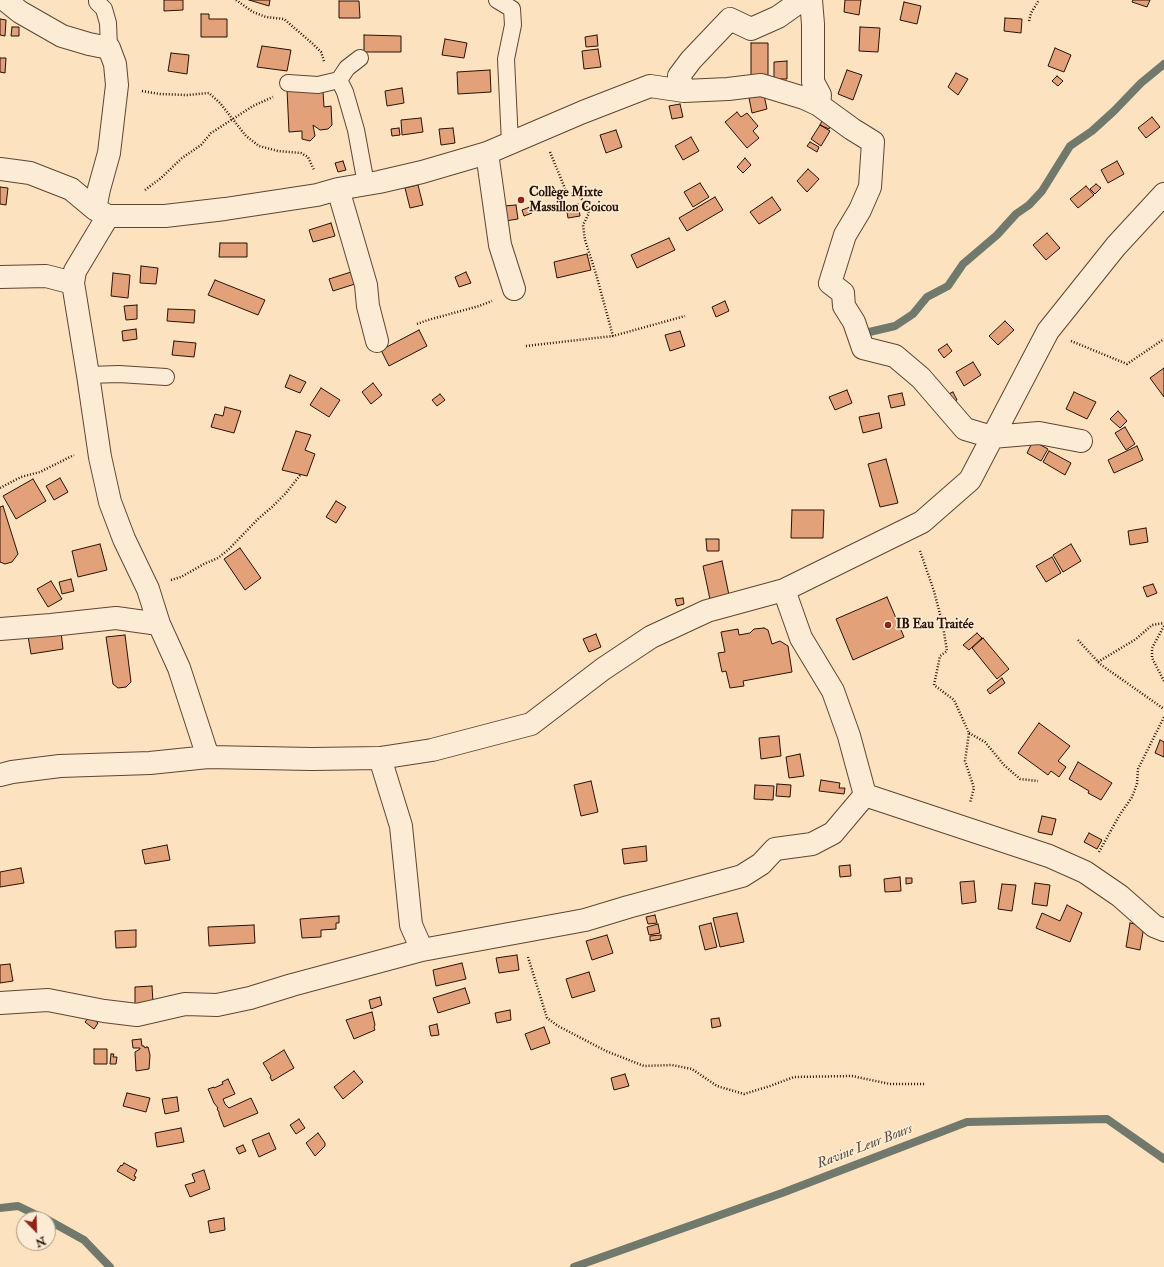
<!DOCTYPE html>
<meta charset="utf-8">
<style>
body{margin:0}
#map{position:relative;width:1164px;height:1267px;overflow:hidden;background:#fce2be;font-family:"IM FELL Double Pica",serif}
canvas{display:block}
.north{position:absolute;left:16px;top:1211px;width:40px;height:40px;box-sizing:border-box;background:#fdecd5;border:1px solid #a99483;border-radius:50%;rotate:157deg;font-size:11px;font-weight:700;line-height:16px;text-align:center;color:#2a1107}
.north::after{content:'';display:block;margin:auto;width:14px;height:18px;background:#8f2418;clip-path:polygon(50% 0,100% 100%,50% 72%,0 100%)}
</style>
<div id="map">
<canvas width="1164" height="1267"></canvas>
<div class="north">N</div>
</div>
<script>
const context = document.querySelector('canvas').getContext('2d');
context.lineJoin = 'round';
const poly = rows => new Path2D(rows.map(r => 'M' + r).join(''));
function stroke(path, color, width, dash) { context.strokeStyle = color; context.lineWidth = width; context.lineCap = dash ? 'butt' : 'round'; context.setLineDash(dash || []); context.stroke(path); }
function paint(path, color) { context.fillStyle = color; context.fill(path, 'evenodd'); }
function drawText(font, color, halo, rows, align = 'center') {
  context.font = font + ' "IM FELL Double Pica",serif'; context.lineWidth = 3; context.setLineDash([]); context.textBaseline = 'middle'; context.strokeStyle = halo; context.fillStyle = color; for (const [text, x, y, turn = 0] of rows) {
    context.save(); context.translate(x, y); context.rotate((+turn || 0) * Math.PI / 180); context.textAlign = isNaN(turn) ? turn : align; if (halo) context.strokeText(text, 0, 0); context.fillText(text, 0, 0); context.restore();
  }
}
const stream = poly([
 [865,333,895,326,913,314,927,297,948,286,963,264,997,235,1016,214,1029,205,1042,191,1070,146,1092,131,1114,111,1141,83,1164,64],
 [0,1208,18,1206,45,1219],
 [48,1220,84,1240,110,1267],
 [574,1267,782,1193,967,1122,1107,1119,1164,1159]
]);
const building = poly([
 [164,0,183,0,183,10,164,11,164,0],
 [249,0,270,0,269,6,249,0],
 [845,0,861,0,859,15,844,12,845,0],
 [1133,0,1150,0,1147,7,1132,2,1133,0],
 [339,1,359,1,360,18,339,18,339,1],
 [904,2,921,6,917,24,900,20,904,2],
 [201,14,209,14,209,19,227,19,227,37,201,37,201,14],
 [1005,18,1022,19,1021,33,1004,31,1005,18],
 [0,19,6,20,5,36,0,35,0,19],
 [12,27,19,27,19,36,11,36,12,27],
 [860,27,880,28,878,52,859,51,860,27],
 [364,35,401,36,401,52,364,52,364,35],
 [597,35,598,46,586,47,585,37,597,35],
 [445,39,467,43,464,58,442,55,445,39],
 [751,43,768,43,768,79,751,79,751,43],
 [262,46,291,50,287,71,257,67,262,46],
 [1055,48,1071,55,1064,72,1048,66,1055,48],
 [598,49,601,67,584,69,582,51,598,49],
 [171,53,189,55,187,74,168,71,171,53],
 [0,58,6,58,5,73,0,72,0,58],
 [787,61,787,79,774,79,774,62,787,61],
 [490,70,491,92,458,94,457,72,490,70],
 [847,70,862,75,853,100,838,94,847,70],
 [956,73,968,79,958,95,948,87,956,73],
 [1057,76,1063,81,1058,86,1052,81,1057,76],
 [402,88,404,103,387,106,385,91,402,88],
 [287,89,304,89,305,92,323,91,324,107,331,106,332,125,328,129,320,130,313,125,315,136,310,141,302,139,302,131,289,132,287,89],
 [764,95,767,109,752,113,749,98,764,95],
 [680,104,683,117,672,119,669,106,680,104],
 [737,112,741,117,747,113,758,126,753,131,759,138,747,148,725,122,737,112],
 [1152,117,1160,127,1146,138,1138,128,1152,117],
 [421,118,423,132,402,135,401,120,421,118],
 [823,119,831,124,829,129,820,125,823,119],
 [820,125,830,131,821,146,811,139,820,125],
 [399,128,400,135,392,136,391,129,399,128],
 [453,128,455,143,441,145,439,129,453,128],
 [616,130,622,147,606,153,600,135,616,130],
 [691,137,699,151,683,160,675,146,691,137],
 [810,142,819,147,817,152,807,146,810,142],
 [745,158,751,165,743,173,737,167,745,158],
 [343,161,346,170,338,172,335,163,343,161],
 [1117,161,1124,174,1108,183,1101,170,1117,161],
 [808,169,819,179,807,192,797,181,808,169],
 [700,183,709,197,693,207,684,192,700,183],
 [1096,184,1101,188,1095,194,1090,189,1096,184],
 [418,185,423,205,410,208,405,188,418,185],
 [1086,186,1094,195,1078,208,1070,199,1086,186],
 [0,187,8,188,6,205,0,204,0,187],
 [715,197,723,210,687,231,679,218,715,197],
 [772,197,781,210,759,224,750,212,772,197],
 [578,204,580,216,568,218,566,206,578,204],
 [516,205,518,219,505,221,504,206,516,205],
 [530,207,532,213,524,216,522,210,530,207],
 [331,223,335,236,313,242,309,230,331,223],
 [1047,233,1060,248,1046,260,1033,245,1047,233],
 [669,238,675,250,637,268,631,255,669,238],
 [220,243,247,243,247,257,219,257,220,243],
 [587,254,591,270,557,278,554,262,587,254],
 [141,266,158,268,156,284,140,283,141,266],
 [351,272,355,284,333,291,329,279,351,272],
 [466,272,471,283,459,287,455,277,466,272],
 [113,273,130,275,128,298,111,296,113,273],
 [215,280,265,300,258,315,208,295,215,280],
 [725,301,729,311,716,317,712,307,725,301],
 [137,305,137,319,126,320,124,306,137,305],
 [168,309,195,310,194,323,167,321,168,309],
 [1005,321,1014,330,998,345,989,336,1005,321],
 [136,329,137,339,123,341,122,331,136,329],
 [419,330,427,346,389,366,381,350,419,330],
 [680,331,685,346,670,351,665,335,680,331],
 [174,341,196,343,194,357,172,355,174,341],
 [947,344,952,351,944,358,938,350,947,344],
 [973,362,981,375,964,386,956,372,973,362],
 [1164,368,1164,397,1150,378,1164,368],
 [290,375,306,382,300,393,285,387,290,375],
 [373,383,382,395,371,404,362,392,373,383],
 [321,388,340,400,329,417,310,405,321,388],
 [847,390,852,403,835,410,829,397,847,390],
 [953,392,957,400,950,403,946,395,953,392],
 [1074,392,1096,402,1087,419,1066,409,1074,392],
 [902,393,905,405,891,408,888,396,902,393],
 [440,394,445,400,437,406,432,400,440,394],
 [225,407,241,411,234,433,211,427,215,414,223,416,225,407],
 [1118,411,1127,421,1120,428,1110,419,1118,411],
 [879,413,882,428,863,433,859,417,879,413],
 [1125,427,1135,444,1126,450,1115,433,1125,427],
 [296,431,311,435,305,450,315,454,307,476,282,470,296,431],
 [1033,441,1048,449,1041,461,1027,453,1033,441],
 [1137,446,1143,460,1114,473,1108,460,1137,446],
 [1049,451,1071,463,1065,475,1043,462,1049,451],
 [886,459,898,503,880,507,868,464,886,459],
 [60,478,68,492,54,500,46,486,60,478],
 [33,479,46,501,16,519,3,496,33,479],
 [336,501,346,507,336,523,326,517,336,501],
 [3,506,18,554,12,562,5,564,0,562,0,507,3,506],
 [792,510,824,510,823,538,791,538,792,510],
 [1146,528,1148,542,1130,545,1128,531,1146,528],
 [706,539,719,539,719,551,707,551,706,539],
 [100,544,107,570,78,577,72,551,100,544],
 [1071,544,1081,561,1063,572,1053,555,1071,544],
 [240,548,261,578,245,590,224,559,240,548],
 [1052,557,1061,573,1046,582,1036,566,1052,557],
 [722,561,730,600,711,604,703,566,722,561],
 [71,579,74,591,62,594,59,582,71,579],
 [51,581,62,599,48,607,37,589,51,581],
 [1153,584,1157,593,1147,597,1143,587,1153,584],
 [887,597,904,637,853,660,836,619,887,597],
 [683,598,684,604,677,606,675,599,683,598],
 [764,628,768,630,772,644,780,641,788,646,792,672,743,681,744,686,730,688,726,671,722,672,718,653,725,652,721,632,738,629,739,635,750,633,754,629,764,628],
 [61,632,63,649,31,654,28,636,61,632],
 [977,633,982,638,969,650,963,645,977,633],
 [596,634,601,647,589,652,583,639,596,634],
 [125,635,131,682,126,687,118,688,113,684,106,637,125,635],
 [983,638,1009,669,997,679,972,648,983,638],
 [1002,678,1005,683,990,694,987,690,1002,678],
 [1039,723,1070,746,1058,761,1066,767,1059,777,1051,771,1048,775,1018,753,1039,723],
 [779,736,781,756,761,759,759,738,779,736],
 [1160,740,1164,742,1164,757,1155,753,1160,740],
 [800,754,804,776,789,778,786,757,800,754],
 [1078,762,1112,783,1101,800,1088,793,1089,791,1069,779,1078,762],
 [821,780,840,783,839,788,845,788,844,794,819,791,821,780],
 [591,781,598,812,581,816,574,785,591,781],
 [777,784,791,785,790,797,776,796,777,784],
 [755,785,774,786,773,800,754,799,755,785],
 [1042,816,1056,819,1052,835,1038,832,1042,816],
 [1089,833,1102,840,1097,849,1084,842,1089,833],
 [167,845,170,860,145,864,142,850,167,845],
 [646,846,647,861,624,864,622,849,646,846],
 [850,865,851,876,840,877,839,866,850,865],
 [21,868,24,883,0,887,0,872,21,868],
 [900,877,901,891,885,892,884,879,900,877],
 [906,878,912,878,912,883,906,884,906,878],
 [974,881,976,902,962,904,960,882,974,881],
 [1035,883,1050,885,1047,906,1032,904,1035,883],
 [1002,884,1016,885,1012,911,998,909,1002,884],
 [1067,905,1082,913,1070,942,1036,928,1042,913,1060,921,1067,905],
 [737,913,744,942,720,947,713,918,737,913],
 [655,915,657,923,648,924,646,917,655,915],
 [339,916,339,923,336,923,336,929,321,930,321,937,302,938,300,919,339,916],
 [711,923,717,947,705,950,699,926,711,923],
 [1130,923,1144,926,1140,950,1126,947,1130,923],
 [658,924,660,933,649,935,647,927,658,924],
 [254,925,255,943,209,946,208,927,254,925],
 [136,930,136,947,116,948,115,931,136,930],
 [607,935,613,953,592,960,586,941,607,935],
 [661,935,661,939,650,941,650,936,661,935],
 [517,955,519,970,499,973,496,958,517,955],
 [462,963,466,979,436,986,433,970,462,963],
 [10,964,13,981,0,983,0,965,10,964],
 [589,972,595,991,572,998,566,979,589,972],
 [152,986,153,1003,135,1004,135,987,152,986],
 [465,988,470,1003,438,1013,433,998,465,988],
 [380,997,382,1005,371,1009,369,1000,380,997],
 [510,1010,511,1020,497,1023,495,1013,510,1010],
 [372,1012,375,1025,374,1027,375,1030,354,1039,346,1020,372,1012],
 [90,1016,98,1023,94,1029,85,1022,90,1016],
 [719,1018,721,1026,712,1028,711,1019,719,1018],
 [437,1024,439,1035,431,1036,429,1026,437,1024],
 [544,1027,550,1043,531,1050,525,1034,544,1027],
 [141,1039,142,1046,144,1046,144,1047,146,1048,146,1047,148,1047,150,1055,149,1069,136,1071,135,1052,140,1049,140,1048,133,1048,132,1040,141,1039],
 [94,1049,107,1049,107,1064,94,1064,94,1049],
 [284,1050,294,1068,272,1081,270,1077,271,1076,263,1063,284,1050],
 [111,1054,114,1054,113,1057,117,1057,116,1064,110,1064,111,1054],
 [354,1071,363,1082,343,1099,334,1087,354,1071],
 [625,1074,629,1086,614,1090,611,1078,625,1074],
 [228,1079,235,1094,223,1099,225,1104,229,1108,251,1098,258,1113,224,1127,219,1114,219,1112,217,1109,218,1108,214,1103,208,1089,214,1087,214,1088,223,1084,222,1082,228,1079],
 [127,1093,150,1098,146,1112,123,1106,127,1093],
 [177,1097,179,1111,165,1114,162,1099,177,1097],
 [299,1119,305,1128,296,1134,290,1125,299,1119],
 [181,1128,184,1142,157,1147,155,1133,181,1128],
 [269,1133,276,1149,259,1157,252,1140,269,1133],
 [318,1133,325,1143,325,1146,315,1156,306,1143,318,1133],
 [243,1145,246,1151,239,1154,236,1148,243,1145],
 [124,1163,137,1170,134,1176,136,1177,134,1181,117,1171,121,1165,122,1166,124,1163],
 [204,1170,210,1189,190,1197,185,1185,195,1182,192,1174,204,1170],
 [224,1218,225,1230,210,1233,208,1221,224,1218]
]);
const path = poly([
 [236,0,253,12,266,17,284,19,313,44,321,52,324,61],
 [1029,21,1031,13,1039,0],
 [142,91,160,94,187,95,209,93,220,103,246,136,259,146,278,151,301,153,308,157,314,170],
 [550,152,566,191,578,195,585,203,589,213,583,225,585,240,596,274,613,336,685,316],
 [145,190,161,178,182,158,201,145,211,133,253,106,273,97],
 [417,324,428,320,479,306,492,301],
 [1071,341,1127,364,1164,339],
 [526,346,613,336],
 [0,488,21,477,40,472,74,455],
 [920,551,934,591,943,626,947,651,940,656,934,685,954,700,969,733,965,761,974,788,970,803],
 [171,580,181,577,204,564,218,558,229,549,259,518,272,507,286,493,301,474],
 [1164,626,1152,648,1152,658,1164,681],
 [1078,640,1100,664,1164,709],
 [1098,662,1136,639,1152,625,1164,623],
 [969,733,985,742,1004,765,1020,779,1038,781],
 [1099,852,1119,816,1132,797,1137,784,1138,769,1164,717],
 [528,957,547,1018,558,1026,606,1051,644,1066,672,1065,692,1069,717,1086,744,1094,770,1086,794,1077,852,1076,890,1084,926,1084]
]);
const service = poly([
 [97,0,97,2,104,9,108,23,109,48],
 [497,0,512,9,513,25,506,59,510,143],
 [339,80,347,68,360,58],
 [288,83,318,85,339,80,345,92,356,130,366,184],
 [88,375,119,374,166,377]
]);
const minor = poly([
 [5,0,20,12,62,36,89,44,109,48,115,64,117,85,109,153,99,189,95,209],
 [684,91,679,76,691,60,730,19,751,29,778,17,802,0],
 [819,105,852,129,873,142,870,187,860,210,845,235,830,283,843,293,844,306,854,322,863,348,895,356,921,378,965,429,992,437,1039,433,1081,441],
 [487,153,500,245,514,289],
 [0,169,30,173,71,189,95,209,108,216,165,216,225,209,317,195,338,189,379,182,422,172,487,153,583,112,650,86,684,91,728,89,761,85,804,98,819,105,820,95,813,82,813,24,811,0],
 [338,189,366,285,368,306,377,341],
 [108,216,75,271,73,283,88,375,100,457,110,502,124,539,148,589,159,624,179,668,208,757],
 [0,277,46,276,73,283],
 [784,590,801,638,833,691,849,736,865,795],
 [0,629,51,625,116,618,159,624],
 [380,758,401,826,411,925,422,950],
 [0,775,12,772,60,766,150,763,208,757,312,759,380,758,432,750,531,724,603,669,651,637,707,611,784,590,922,522,970,480,1048,331,1116,246,1164,194],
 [865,795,1049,856,1085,872,1120,896,1154,926,1164,930],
 [0,1003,48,1000,104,1011,137,1015,185,1004,217,1005,250,998,292,985,422,950,585,920,628,907,742,876,761,864,775,849,812,844,833,833,865,795]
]);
const markers = [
 [521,200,4,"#8f2418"],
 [888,625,4,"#8f2418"]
];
const poiNames = [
 ["Collège Mixte",529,193],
 ["Massillon Coicou",529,208],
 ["IB Eau Traitée",896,625]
];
const waterNames = [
 ["Ravine Leur Bours",865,1147,-21]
];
stroke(stream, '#70796c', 8);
paint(building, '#e3a179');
stroke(building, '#2a1107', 1);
stroke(service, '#5e4535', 18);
stroke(minor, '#5e4535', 24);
stroke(path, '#2a1107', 2.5, [1, 2]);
stroke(service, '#fdecd5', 16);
stroke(minor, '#fdecd5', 22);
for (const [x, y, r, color] of markers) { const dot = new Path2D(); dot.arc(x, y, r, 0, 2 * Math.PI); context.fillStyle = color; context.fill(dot); stroke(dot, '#fdecd5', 1.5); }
drawText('bold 13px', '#2a1107', '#fdecd5', poiNames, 'left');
drawText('italic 14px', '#534e42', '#fdecd5', waterNames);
</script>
